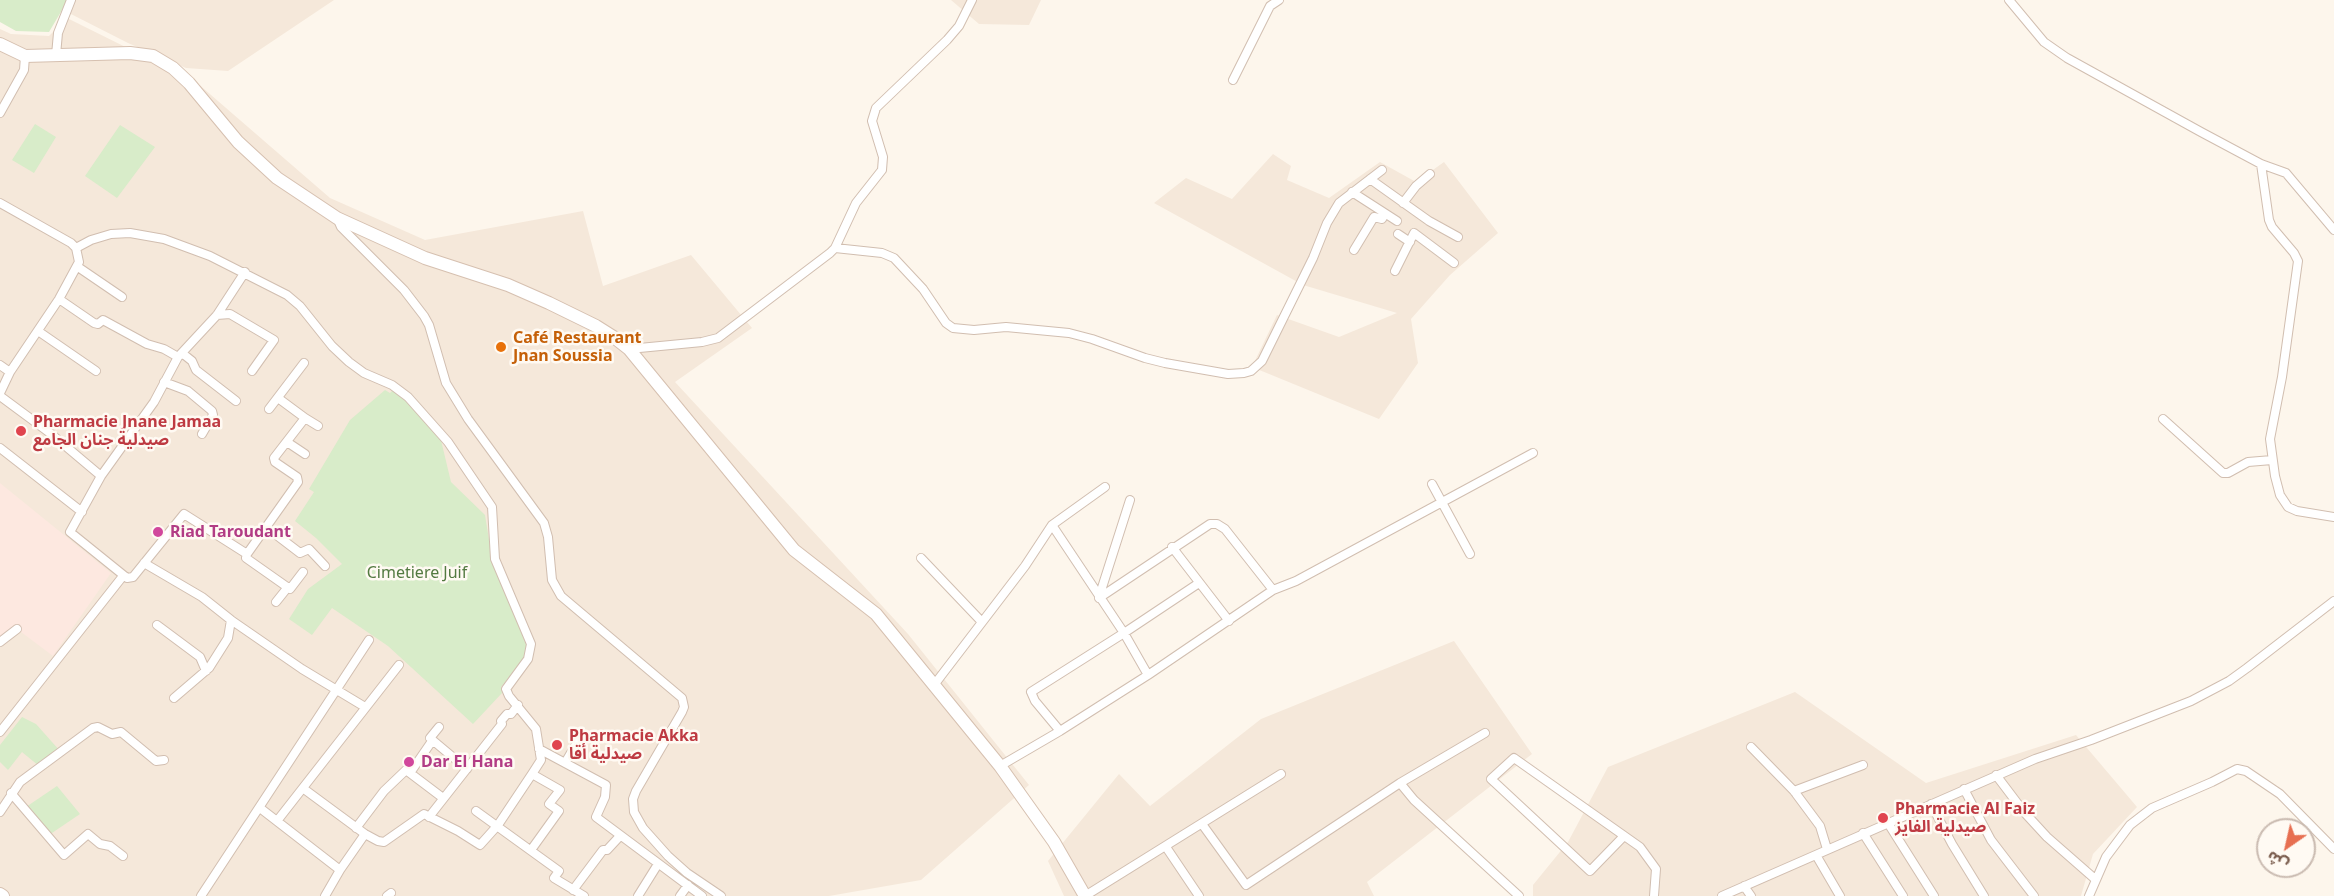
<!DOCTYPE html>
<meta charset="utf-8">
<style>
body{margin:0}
#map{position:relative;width:2334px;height:896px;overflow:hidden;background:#fdf6ec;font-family:"Noto Sans","Noto Sans Arabic",sans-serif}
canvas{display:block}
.north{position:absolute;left:2256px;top:818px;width:60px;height:60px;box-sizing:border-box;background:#fffaf3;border:2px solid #cabbb1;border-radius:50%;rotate:214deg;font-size:16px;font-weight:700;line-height:24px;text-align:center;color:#7a5c4d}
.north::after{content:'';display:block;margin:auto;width:21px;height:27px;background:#e76f51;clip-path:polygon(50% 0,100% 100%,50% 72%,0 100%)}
</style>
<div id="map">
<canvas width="2334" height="896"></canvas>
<div class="north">ش</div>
</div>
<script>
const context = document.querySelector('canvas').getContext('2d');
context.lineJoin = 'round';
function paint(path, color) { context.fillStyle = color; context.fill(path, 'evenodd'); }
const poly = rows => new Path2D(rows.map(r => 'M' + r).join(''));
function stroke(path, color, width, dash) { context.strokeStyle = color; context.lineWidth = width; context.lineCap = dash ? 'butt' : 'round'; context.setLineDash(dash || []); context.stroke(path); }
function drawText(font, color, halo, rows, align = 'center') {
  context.font = font + ' "Noto Sans","Noto Sans Arabic",sans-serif'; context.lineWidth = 5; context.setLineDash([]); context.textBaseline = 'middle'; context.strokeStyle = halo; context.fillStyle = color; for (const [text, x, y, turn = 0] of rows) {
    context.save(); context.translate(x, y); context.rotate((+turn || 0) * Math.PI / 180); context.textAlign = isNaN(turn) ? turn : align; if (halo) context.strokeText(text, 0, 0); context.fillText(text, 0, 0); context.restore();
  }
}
const residential = poly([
 [69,0,334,0,228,71,186,68,128,43,63,10],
 [951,0,1041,0,1029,25,979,24],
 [67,18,196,82,330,198,425,240,583,211,603,286,691,255,752,328,675,382,908,634,1029,785,921,880,829,896,0,896,0,29,11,34,49,36],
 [1273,154,1291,166,1287,180,1329,198,1380,162,1416,182,1444,162,1498,233,1450,275,1411,319,1418,363,1379,419,1252,367,1277,315,1339,337,1397,313,1303,285,1154,203,1186,178,1232,199],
 [1454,641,1532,754,1367,882,1374,896,1064,896,1048,861,1119,774,1150,806,1261,719],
 [1795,692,1926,783,2076,735,2137,807,2093,854,2081,896,1533,896,1533,885,1568,842,1608,767]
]);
const commercial = poly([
 [0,483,111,573,53,656,17,629,0,644]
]);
const green = poly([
 [0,0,68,0,49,32,16,31,0,22],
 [35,124,56,137,34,173,12,160],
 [120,125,155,147,117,198,85,176],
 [394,389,440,436,451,482,485,515,492,558,529,652,501,687,502,693,473,724,388,646,332,608,312,635,289,619,308,589,342,564,316,538,295,521,314,492,309,489,350,420,385,390,390,393],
 [22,717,36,724,60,751,39,766,22,752,8,770,0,762,0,745],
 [57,786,80,814,49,835,26,807]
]);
const street = poly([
 [2009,0,2044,42,2067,58,2201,132,2261,164,2286,173,2334,230],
 [56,55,58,33,71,0],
 [1233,80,1270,6,1279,0],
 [0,113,24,70,25,56],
 [2261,164,2269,220,2272,227,2294,253,2298,261,2282,377,2270,439,2275,476,2280,495,2288,507,2297,511,2334,517],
 [1370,179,1429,221,1458,237],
 [1352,192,1397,221],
 [0,203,71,243,76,248,79,262,59,299,10,372,0,393],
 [1403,203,1416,186,1430,174],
 [337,218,341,227,404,290,424,316,429,325,446,383,468,419,544,523,548,537,552,580,561,596,682,698,684,707,682,712,636,791,633,799,634,812,643,828,668,856,687,873,721,896],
 [1398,234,1410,242],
 [76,248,91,240,111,234,130,233,164,239,210,256,287,295,300,306,332,346,349,362,364,373,392,385,408,397,448,442,492,507,495,559,531,644,528,659,506,689,509,696,536,729,541,760,532,774,498,825,480,845,458,831,424,814,384,842,378,841,365,834,304,789],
 [835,248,882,253,894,258,923,289,946,323,953,328,974,330,1006,327,1069,333,1092,339,1145,358,1165,363,1228,374,1244,373,1251,371,1262,361,1313,258,1327,223,1339,203,1382,170],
 [1354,250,1374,217,1382,219,1385,214],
 [78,267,122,297],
 [1395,271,1414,233,1454,263],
 [59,299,94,323,98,324,103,320,147,344,164,349,178,357],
 [217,315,230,314,274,340,252,371],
 [38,331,96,371],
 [629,349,702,342,718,338,830,253,835,248,856,203,882,170,883,157,872,121,876,108,947,40,959,26,972,0],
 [182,353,192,361,196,370,236,401],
 [0,365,10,372],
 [164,382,188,391,212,411,213,415,202,434],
 [0,396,50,433,101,476,70,532,127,578,133,577,184,514,247,554,246,558,290,589,303,572],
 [278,398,305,418],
 [269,409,304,363],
 [2163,419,2223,473,2228,473,2248,462,2272,460],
 [287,442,305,454],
 [0,448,82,512],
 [101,476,154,402,178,357,217,315,245,272],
 [1432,484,1470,554],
 [1052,525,1124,633,1148,675],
 [266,527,300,553,309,549,325,566],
 [1172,547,1229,621],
 [247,554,298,482,297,477,275,462,274,458,305,418,318,426],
 [921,558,981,621],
 [144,563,202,597,231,620,302,669,365,707],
 [1099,597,1130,500],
 [1099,598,1210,524,1217,524,1225,529,1273,590],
 [276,602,288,587],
 [157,625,200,657,206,671],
 [0,642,17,629],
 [934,685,1025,566,1052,525,1105,487],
 [174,698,209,668,228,638,231,620],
 [439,727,430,738,467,769],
 [1060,731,1035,701,1031,692,1124,633,1199,583],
 [0,732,123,576],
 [1751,747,1794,791,1820,826,1827,849],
 [539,749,606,785,605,797,596,817,702,896],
 [565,763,582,734],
 [1000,766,1060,731,1148,675,1273,590,1296,581,1533,453],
 [410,773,432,741],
 [1996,775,2024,812,2047,837,2095,879],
 [1400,783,1414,800,1519,896],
 [1964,789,1991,840,2034,896],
 [1794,791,1863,765],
 [11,793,64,855,88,834,100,844,110,846,123,856],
 [1931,804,1952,844,1984,896],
 [260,808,340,870],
 [476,811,559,871,554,878,584,896],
 [0,812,20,782,93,728,98,727,112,734,121,732,156,761,164,760],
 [429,817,502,724,501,721,507,714,511,714,518,705],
 [277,821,399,665],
 [1888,823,1934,896],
 [1202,824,1246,885,1400,783,1485,733],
 [356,828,384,791,406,770,443,798],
 [1863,833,1903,896],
 [1624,836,1590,871,1491,779,1514,758,1640,847,1656,869,1654,896],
 [1166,847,1199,896],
 [531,850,559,811,549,804,560,790,532,774],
 [1816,855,1840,896],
 [1744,886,1751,896],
 [573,890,603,850,607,850,620,836],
 [201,896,369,640],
 [325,896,340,870,365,834],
 [387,896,391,893],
 [638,896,658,864],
 [680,896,688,885],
 [1085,896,1281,774],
 [1722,896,2035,759,2091,740,2191,701,2229,681,2247,668,2334,601],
 [2089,896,2106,857,2130,825,2152,808,2212,782,2237,769,2246,771,2280,794,2334,849]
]);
const secondary = poly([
 [0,44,25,56,130,53,153,56,173,68,189,83,238,142,277,178,337,218,425,258,508,285,549,303,596,326,615,338,629,349,794,550,876,614,1000,766,1054,842,1085,896],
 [0,894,3,896]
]);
const markers = [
 [501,347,6,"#e8710a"],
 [21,431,6,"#e0444e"],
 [158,532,6,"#d1479c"],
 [557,745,6,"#e0444e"],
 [409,762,6,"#d1479c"],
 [1883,818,6,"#e0444e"]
];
const foodNames = [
 ["Café Restaurant",513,338],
 ["Jnan Soussia",513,356]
];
const healthNames = [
 ["Pharmacie Jnane Jamaa",33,422],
 ["صيدلية جنان الجامع",33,440],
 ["Pharmacie Akka",569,736],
 ["صيدلية أقا",569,754],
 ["Pharmacie Al Faiz",1895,809],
 ["صيدلية الفايز",1895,827]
];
const hotelNames = [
 ["Riad Taroudant",170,532],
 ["Dar El Hana",421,762]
];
const parkNames = [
 ["Cimetiere Juif",417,573]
];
paint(residential, '#f5e8da');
paint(commercial, '#fde8e0');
paint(green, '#d8ecc9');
stroke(street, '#d1beb0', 10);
stroke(secondary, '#d6c0b0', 14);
stroke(street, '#fff', 8);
stroke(secondary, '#fff', 12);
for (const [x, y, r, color] of markers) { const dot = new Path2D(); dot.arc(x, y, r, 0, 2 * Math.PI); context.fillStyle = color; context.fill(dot); stroke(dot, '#fffaf3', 2); }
drawText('bold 16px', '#c56008', '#fffaf3', foodNames, 'left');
drawText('bold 16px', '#be3a42', '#fffaf3', healthNames, 'left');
drawText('bold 16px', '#b23c85', '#fffaf3', hotelNames, 'left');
drawText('16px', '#537a41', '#fffaf3', parkNames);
</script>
